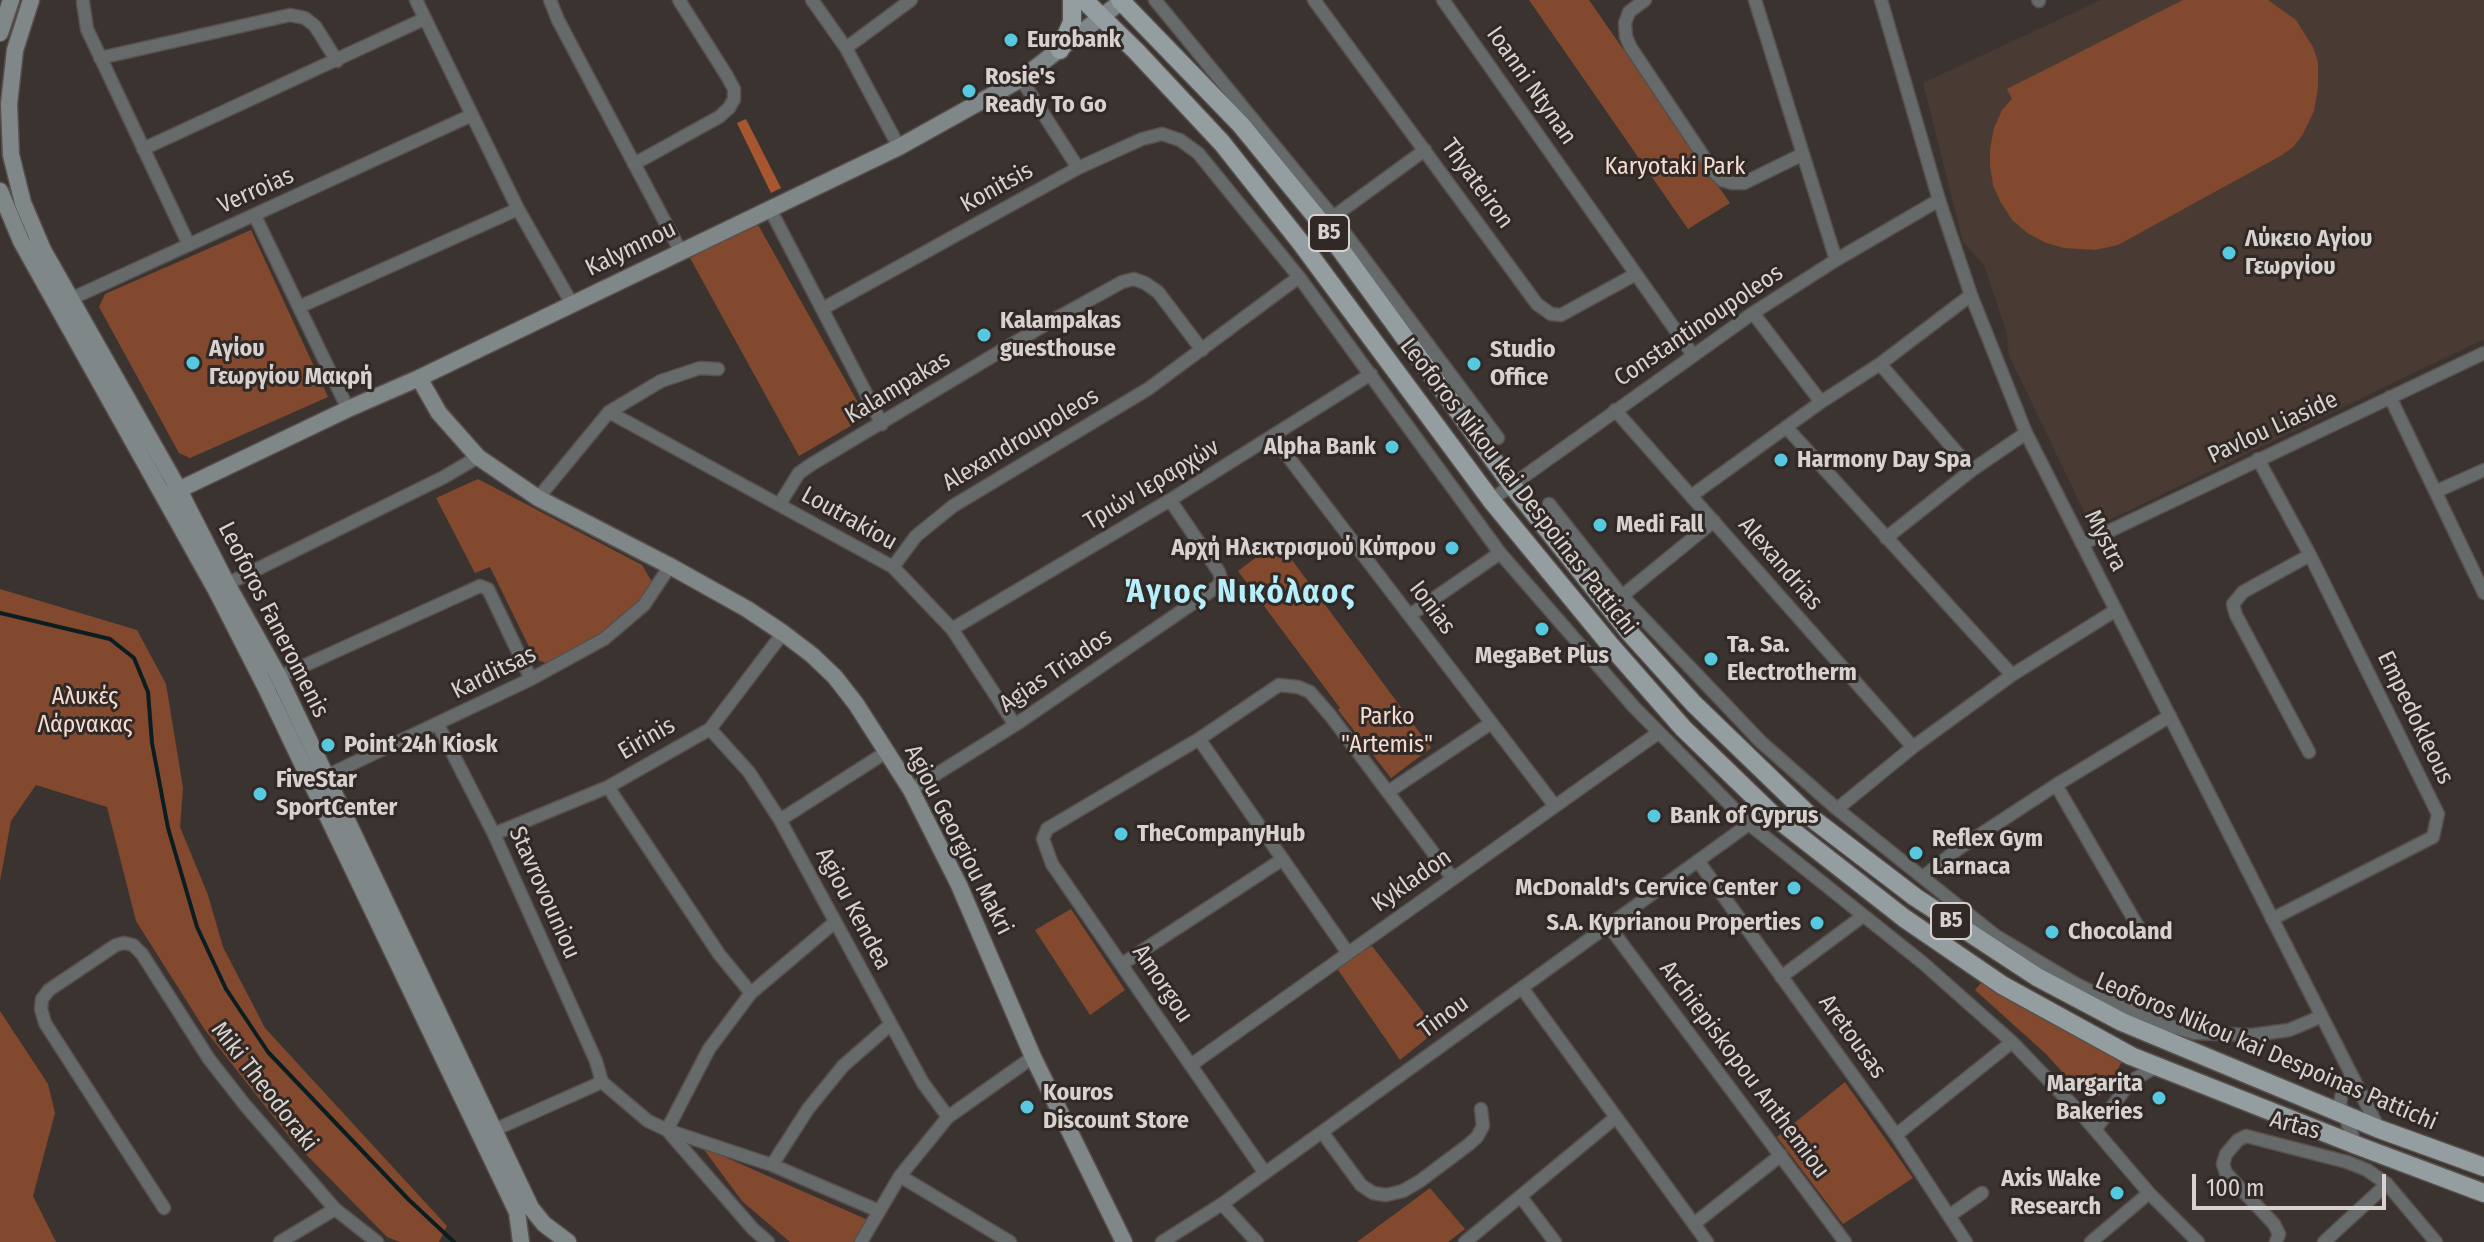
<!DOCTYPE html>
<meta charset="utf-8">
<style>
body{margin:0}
#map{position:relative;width:2484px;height:1242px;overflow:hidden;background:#3b3330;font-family:"Fira Sans Condensed",sans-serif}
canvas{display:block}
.scale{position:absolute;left:2192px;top:1174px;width:194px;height:36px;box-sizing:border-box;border:4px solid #d7d2cf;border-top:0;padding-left:10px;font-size:24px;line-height:28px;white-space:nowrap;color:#d7d2cf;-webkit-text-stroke:6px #312926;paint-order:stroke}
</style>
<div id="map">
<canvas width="2484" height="1242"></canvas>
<div class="scale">100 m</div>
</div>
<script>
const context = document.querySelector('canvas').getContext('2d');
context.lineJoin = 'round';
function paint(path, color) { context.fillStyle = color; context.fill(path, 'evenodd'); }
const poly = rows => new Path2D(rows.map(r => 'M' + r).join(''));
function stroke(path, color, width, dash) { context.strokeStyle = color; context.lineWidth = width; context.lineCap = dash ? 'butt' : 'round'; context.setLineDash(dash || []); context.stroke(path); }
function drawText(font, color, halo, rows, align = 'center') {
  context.font = font + ' "Fira Sans Condensed",sans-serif'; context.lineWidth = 6; context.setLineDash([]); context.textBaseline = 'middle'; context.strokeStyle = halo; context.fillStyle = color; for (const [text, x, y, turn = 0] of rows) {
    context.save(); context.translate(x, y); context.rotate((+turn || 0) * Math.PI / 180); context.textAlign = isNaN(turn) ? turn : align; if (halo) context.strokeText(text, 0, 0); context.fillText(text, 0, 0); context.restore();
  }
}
const built = poly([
 [2101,0,2484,0,2484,339,2103,523,2085,514,2009,355,2006,330,1984,265,1963,242,1923,83]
]);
const green = poly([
 [1529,0,1589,0,1730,203,1688,229],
 [2183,0,2268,0,2296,20,2313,47,2318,62,2318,87,2314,111,2303,134,2294,146,2282,155,2118,245,2095,250,2064,248,2046,243,2029,234,2013,221,2000,201,1993,185,1990,166,1990,149,1994,128,2002,110,2012,99,2007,89],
 [757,223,866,417,799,456,690,258],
 [251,230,328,397,190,458,179,453,99,307,105,294],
 [478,479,642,565,652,582,637,606,601,635,551,665,535,659,490,567,475,573,436,498],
 [1278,541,1431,748,1391,778,1338,710,1340,708,1238,571],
 [0,589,137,630,166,684,183,788,180,827,208,895,223,947,265,1028,447,1226,439,1242,400,1242,387,1237,291,1139,205,1030,136,921,107,807,36,785,11,821,0,881],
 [1071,909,1125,990,1090,1015,1035,930],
 [1372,946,1437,1030,1400,1060,1336,967],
 [1986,977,2122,1061,2107,1091,2096,1097,2084,1096,2045,1053,1975,990],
 [0,1011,48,1084,55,1113,33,1196,56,1242,0,1242],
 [1845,1082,1913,1178,1843,1224,1777,1137],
 [702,1147,868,1220,855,1242,790,1242,742,1201],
 [1430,1188,1465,1229,1448,1242,1357,1242]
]);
const forest = poly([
 [746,119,781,188,771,193,737,123]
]);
const stream = poly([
 [0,613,110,639,134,658,148,692,152,743,168,828,197,927,226,989,268,1052,408,1199,454,1242]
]);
const street = poly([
 [416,0,518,209,572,304],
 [550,0,558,20,681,252],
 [812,0,846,48,899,147],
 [1155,0,1333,217,1498,438],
 [1314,0,1537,304,1551,314,1561,315,1636,274],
 [1443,0,1693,355],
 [1645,0,1629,12,1625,23,1626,37,1631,48,1714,172,1722,180,1732,183,1744,183,1803,154],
 [1755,0,1836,260],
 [1881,0,1939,200,1971,295,2026,433,2379,1129],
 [2038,0,2039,1],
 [83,2,87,29,189,245],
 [846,48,911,0],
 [100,58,290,15,305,18,315,26,337,61],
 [1021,79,1078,168],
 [143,149,424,19],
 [634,164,719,117,729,108,734,99,734,89,727,76,679,0],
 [770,209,882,424],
 [255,216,348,409],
 [1333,217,1425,150],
 [64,302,472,115],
 [299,307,518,209],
 [822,309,1078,168,1142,139,1162,134,1180,140,1198,153,1299,277,1500,553,1634,707,1749,824,1923,963,2012,1042,2084,1117,2149,1193,2198,1242],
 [1753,313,1821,402],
 [1880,364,1972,470],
 [2390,397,2484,593],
 [1615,410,1913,747],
 [609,412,893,567,952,629,1015,725],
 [1786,427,2012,675],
 [1273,437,1555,806],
 [2258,459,2310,555,2438,814,2433,837,2272,919],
 [2437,491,2484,470],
 [1691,496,1821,402,1880,364,1971,295],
 [538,498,609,412,661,381,700,368,718,369],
 [1491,500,1753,313,1836,260,1939,200],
 [1549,504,1622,596,1761,742,1837,809,1996,936,2076,984,2150,1020,2194,1033,2252,1035,2289,1030,2320,1017],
 [779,505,799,473,812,464,1046,324,1122,282,1134,279,1145,283,1158,292,1202,350],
 [1886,538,1972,470,2026,433],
 [2082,544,2484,353],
 [893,567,916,536,953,506,1148,389,1299,277],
 [227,584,444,477,478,457],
 [1622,596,1714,521],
 [1410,615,1500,553],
 [952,629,1170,500,1371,374],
 [266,688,279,677,480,586,488,589,531,679],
 [438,725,494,834,596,1061,602,1082],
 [710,729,749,772,780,820,923,1083,948,1117],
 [1199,739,1348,953],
 [2309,752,2236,615,2233,604,2243,592,2310,555],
 [322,778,531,679,604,639,644,605,670,566],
 [2056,785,2140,930],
 [608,787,719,954,751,993],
 [911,790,1015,725,1218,586,1221,579,1219,572,1170,500],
 [1388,792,1491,723],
 [1837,809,1913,747,2012,675,2116,610],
 [780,820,888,751],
 [494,834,608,787,710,729,783,633],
 [1698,861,1896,1135,1966,1242],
 [1923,877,1958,849,2056,785,2170,716],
 [1608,925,1845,1242],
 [1122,964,1283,859],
 [1781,977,1863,916],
 [1522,988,1707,1242],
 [1191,1065,1658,733],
 [2350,1076,2342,1093,2340,1104,2356,1145],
 [602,1082,648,1121,667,1130,772,1165,879,1211],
 [494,1130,602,1082],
 [2095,1130,2131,1081,2156,1067],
 [1322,1132,1361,1185,1373,1193,1386,1195,1403,1191,1420,1181,1468,1145,1477,1137,1483,1126,1481,1109],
 [1896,1135,2012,1042],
 [772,1165,808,1109,843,1066,891,1024],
 [1265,1173,1052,864,1043,839,1047,829,1199,739,1279,685,1298,687,1310,692,1330,715,1453,879],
 [900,1176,1010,1242],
 [1521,1197,1555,1242],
 [1222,1204,1257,1242],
 [164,1208,45,1023,41,1009,42,999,49,990,116,945,124,943,133,945,142,954,209,1059,245,1105,335,1209,377,1242],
 [1949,1216,1982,1193],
 [1694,1224,1781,1155],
 [280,1242,335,1209],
 [768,1242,753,1229,667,1130,709,1049,751,993,835,922],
 [861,1242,900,1176,948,1117,1033,1057],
 [1162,1242,1222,1204,1749,824],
 [1465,1242,1615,1118],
 [2091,1242,2149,1193],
 [2276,1242,2279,1234,2274,1224,2226,1173,2223,1164,2226,1154,2238,1140,2246,1136,2347,1162,2367,1170,2387,1184,2436,1242],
 [2324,1242,2387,1184]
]);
const secondary = poly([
 [31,0,15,50,9,104,11,155,23,203,43,250,179,490,227,584,279,677,531,1208,544,1224,568,1242],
 [0,33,11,0],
 [0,191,21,241,216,590,266,688,517,1212,521,1242],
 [419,378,439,413,478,457,538,498,670,566,747,609,783,633,812,655,835,677,856,704,911,790,959,885,1033,1057,1124,1242],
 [170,494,348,409,419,378,899,147,1021,79,1122,1]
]);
const primary = poly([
 [1084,0,1137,52,1222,143,1301,243,1491,500,1611,646,1683,728,1775,817,1904,918,2002,985,2131,1056,2356,1145,2484,1193],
 [1120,0,1241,125,1322,224,1511,484,1629,632,1694,704,1813,819,1915,897,2037,977,2122,1022,2379,1129,2484,1167],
 [1060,50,1072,22,1072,0]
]);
const markers = [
 [1011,40,8,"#56c9e0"],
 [969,91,8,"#56c9e0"],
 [2229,253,8,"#56c9e0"],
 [984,335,8,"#56c9e0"],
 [193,363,8,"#56c9e0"],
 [1474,364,8,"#56c9e0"],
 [1392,447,8,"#56c9e0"],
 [1781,460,8,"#56c9e0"],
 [1600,525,8,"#56c9e0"],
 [1452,548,8,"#56c9e0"],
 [1542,629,8,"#56c9e0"],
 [1711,659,8,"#56c9e0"],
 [328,745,8,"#56c9e0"],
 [260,794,8,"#56c9e0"],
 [1654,816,8,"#56c9e0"],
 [1121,834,8,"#56c9e0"],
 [1916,853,8,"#56c9e0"],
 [1794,888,8,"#56c9e0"],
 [1817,923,8,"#56c9e0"],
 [2052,932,8,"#56c9e0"],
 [2159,1098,8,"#56c9e0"],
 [1027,1107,8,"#56c9e0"],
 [2117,1193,8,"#56c9e0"]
];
const shields = [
 [1329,233,40],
 [1951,921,40]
];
const shieldNames = [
 ["B5",1329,233],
 ["B5",1951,921]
];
const poiNames = [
 ["Eurobank",1027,40],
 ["Rosie's",985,77],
 ["Ready To Go",985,105],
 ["Λύκειο Αγίου",2245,239],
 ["Γεωργίου",2245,267],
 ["Kalampakas",1000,321],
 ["guesthouse",1000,349],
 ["Αγίου",209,349],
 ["Γεωργίου Μακρή",209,377],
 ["Studio",1490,350],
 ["Office",1490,378],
 ["Alpha Bank",1376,447,"right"],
 ["Harmony Day Spa",1797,460],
 ["Medi Fall",1616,525],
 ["Αρχή Ηλεκτρισμού Κύπρου",1436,548,"right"],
 ["Ta. Sa.",1727,645],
 ["Electrotherm",1727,673],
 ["MegaBet Plus",1542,656,"center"],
 ["Point 24h Kiosk",344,745],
 ["FiveStar",276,780],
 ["SportCenter",276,808],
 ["Bank of Cyprus",1670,816],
 ["TheCompanyHub",1137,834],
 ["Reflex Gym",1932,839],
 ["Larnaca",1932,867],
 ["McDonald's Cervice Center",1778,888,"right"],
 ["S.A. Kyprianou Properties",1801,923,"right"],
 ["Chocoland",2068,932],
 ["Margarita",2143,1084,"right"],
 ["Bakeries",2143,1112,"right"],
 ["Kouros",1043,1093],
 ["Discount Store",1043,1121],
 ["Axis Wake",2101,1179,"right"],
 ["Research",2101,1207,"right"]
];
const streetNames = [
 ["Ioanni Ntynan",1531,86,55],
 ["Thyateiron",1477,184,54],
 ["Konitsis",997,188,-29],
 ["Verroias",256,191,-24],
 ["Kalymnou",631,249,-26],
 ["Constantinoupoleos",1699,326,-34],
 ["Kalampakas",898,388,-31],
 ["Pavlou Liaside",2273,428,-25],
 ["Alexandroupoleos",1021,440,-31],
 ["Τριών Ιεραρχών",1152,485,-31],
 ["Leoforos Nikou kai Despoinas Pattichi",1518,487,52],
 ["Loutrakiou",849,519,29],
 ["Mystra",2105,541,63],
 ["Alexandrias",1780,564,49],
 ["Ionias",1432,608,53],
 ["Leoforos Faneromenis",273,620,63],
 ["Agias Triados",1056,671,-34],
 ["Karditsas",494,673,-26],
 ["Empedokleous",2415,718,64],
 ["Eirinis",647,739,-30],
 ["Agiou Georgiou Makri",958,840,63],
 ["Kykladon",1412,881,-35],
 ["Stavrovouniou",544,893,66],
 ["Agiou Kendea",853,909,62],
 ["Amorgou",1162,984,56],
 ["Tinou",1444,1017,-36],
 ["Aretousas",1852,1037,54],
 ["Leoforos Nikou kai Despoinas Pattichi",2266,1052,23],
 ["Archiepiskopou Anthemiou",1744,1070,53],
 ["Miki Theodoraki",264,1087,52],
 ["Artas",2295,1126,15]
];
const parkNames = [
 ["Karyotaki Park",1675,167],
 ["Αλυκές",85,697],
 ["Λάρνακας",85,725],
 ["Parko",1387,717],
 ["\"Artemis\"",1387,745]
];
const districtNames = [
 ["Άγιος Νικόλαος",1240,593]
];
paint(built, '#493b34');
paint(green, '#82492f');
paint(forest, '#a8562f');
stroke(stream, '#0c1d21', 4);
stroke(street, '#57504d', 15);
stroke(secondary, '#57504d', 19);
stroke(primary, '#57504d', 21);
stroke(street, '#666a6b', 12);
stroke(secondary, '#808789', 16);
stroke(primary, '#949ea0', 18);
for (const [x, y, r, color] of markers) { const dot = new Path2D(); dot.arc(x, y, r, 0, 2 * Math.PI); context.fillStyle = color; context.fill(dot); stroke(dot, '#312926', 3); }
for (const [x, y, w] of shields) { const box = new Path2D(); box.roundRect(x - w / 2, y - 18, w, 36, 6); context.fillStyle = '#312926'; context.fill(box); stroke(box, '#d7d2cf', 2); }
drawText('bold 22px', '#d7d2cf', null, shieldNames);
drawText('bold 24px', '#d7d2cf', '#312926', poiNames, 'left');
drawText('24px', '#d7d2cf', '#312926', streetNames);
drawText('24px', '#f4dcd2', '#312926', parkNames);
context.letterSpacing = '2px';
drawText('bold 32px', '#b6effc', '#312926', districtNames);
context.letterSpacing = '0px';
</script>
